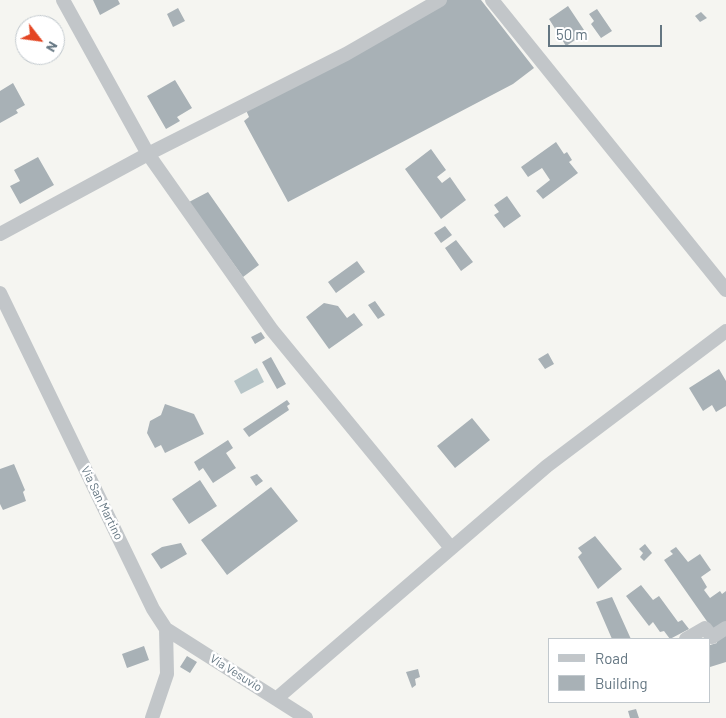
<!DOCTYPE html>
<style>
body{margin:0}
#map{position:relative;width:726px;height:718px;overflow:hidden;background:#f5f5f1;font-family:Barlow,sans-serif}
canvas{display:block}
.legend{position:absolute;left:548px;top:638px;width:162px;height:65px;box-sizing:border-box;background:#fff;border:1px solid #c1c8cd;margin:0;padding:6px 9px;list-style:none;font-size:15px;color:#647682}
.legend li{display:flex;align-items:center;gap:10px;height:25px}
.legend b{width:25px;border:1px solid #c1c8cd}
.north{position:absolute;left:15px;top:15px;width:50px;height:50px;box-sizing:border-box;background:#fff;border:1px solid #c1c8cd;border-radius:50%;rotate:120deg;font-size:14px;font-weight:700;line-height:20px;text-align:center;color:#647682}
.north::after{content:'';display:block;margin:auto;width:18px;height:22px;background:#e44623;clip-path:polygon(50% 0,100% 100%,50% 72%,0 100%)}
.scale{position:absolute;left:548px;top:25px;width:114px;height:22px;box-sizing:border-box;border:2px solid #647682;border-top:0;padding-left:6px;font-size:15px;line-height:18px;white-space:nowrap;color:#647682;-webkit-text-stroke:4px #fff;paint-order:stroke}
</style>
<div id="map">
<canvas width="726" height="718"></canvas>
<ul class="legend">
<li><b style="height:6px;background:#c2c6c9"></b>Road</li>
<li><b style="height:14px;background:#a8b1b6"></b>Building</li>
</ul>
<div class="north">N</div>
<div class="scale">50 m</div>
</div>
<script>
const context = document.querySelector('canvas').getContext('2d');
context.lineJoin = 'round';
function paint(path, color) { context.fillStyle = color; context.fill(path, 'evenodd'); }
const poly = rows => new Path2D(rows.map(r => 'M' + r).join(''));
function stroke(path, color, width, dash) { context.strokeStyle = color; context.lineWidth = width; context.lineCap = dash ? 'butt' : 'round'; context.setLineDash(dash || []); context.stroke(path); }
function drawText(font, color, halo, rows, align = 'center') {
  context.font = font + ' Barlow,sans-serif'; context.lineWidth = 5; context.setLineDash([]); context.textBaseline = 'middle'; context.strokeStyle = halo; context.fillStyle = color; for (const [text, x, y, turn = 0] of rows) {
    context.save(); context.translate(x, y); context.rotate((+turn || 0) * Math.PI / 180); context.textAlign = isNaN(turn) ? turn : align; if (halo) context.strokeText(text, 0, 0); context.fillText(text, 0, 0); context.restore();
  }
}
const water = poly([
 [257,368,264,382,241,394,234,381]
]);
const building = poly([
 [93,0,118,0,120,4,100,15],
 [447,0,481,0,534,68,513,84,288,202,244,121,249,117,245,108],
 [568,6,586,33,566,46,549,19],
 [178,8,185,21,173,27,167,14],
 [597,9,612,31,601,38,591,24,594,21,589,14],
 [701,12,707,18,700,22,695,16],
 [175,80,192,108,177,117,180,121,166,129,147,96],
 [13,83,25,105,16,110,18,113,0,123,0,91],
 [556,142,564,154,567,152,572,160,569,162,578,173,543,199,536,191,550,180,542,168,528,177,521,167],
 [431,149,446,170,437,177,442,183,450,177,466,200,441,219,405,169],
 [38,157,54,185,20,204,10,186,20,181,14,170],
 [208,192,259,265,243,277,189,202],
 [507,196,521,216,504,228,494,215,499,212,494,205],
 [445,226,452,235,441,243,434,233],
 [456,240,473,262,461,271,445,248],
 [357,261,365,272,336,293,328,282],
 [375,301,385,315,378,319,368,305],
 [324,303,338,306,347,318,354,313,363,325,329,349,306,317],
 [261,332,265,338,255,344,251,337],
 [548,353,554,364,545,369,538,359],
 [271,357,286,384,277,389,262,362],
 [719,369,726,381,726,406,716,412,712,405,703,411,689,388],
 [287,400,290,404,287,406,289,410,249,437,243,429],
 [165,404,194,414,204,434,165,453,161,445,155,448,147,433,150,421,161,415],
 [472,418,490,440,455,468,437,446],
 [228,440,233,448,226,453,236,468,213,483,203,468,199,471,194,462],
 [14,464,25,490,23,492,26,501,3,510,0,504,0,469],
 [257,474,263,481,256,486,250,477],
 [200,480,217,506,189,524,172,499],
 [271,487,298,521,227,575,201,540],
 [595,536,622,569,598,589,578,557,582,553,578,548],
 [181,543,187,554,161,569,151,554,162,547],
 [645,544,652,553,644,561,640,557,643,553,639,549],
 [676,547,688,562,700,554,711,570,701,577,707,587,704,590,710,598,720,591,722,594,726,591,726,623,713,630,664,560,673,554,670,551],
 [641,585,653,600,659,596,678,622,682,620,689,629,670,639,664,631,660,632,653,622,649,626,626,596],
 [612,597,630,637,631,639,612,639,596,602],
 [726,633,726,662,710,667,710,645,717,643,715,639],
 [144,646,149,660,127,668,122,654],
 [187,656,197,662,190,673,180,667],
 [418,669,420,677,415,679,416,685,412,688,406,672],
 [636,709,639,718,630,718,628,711]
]);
const street = poly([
 [63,0,148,154,272,330,451,548],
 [492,0,726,290],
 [0,234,148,154,346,54,440,0],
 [0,293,153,609,166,629,167,674,152,718],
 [166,629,306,718],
 [686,639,705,628,712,637,726,628],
 [276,699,547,466,726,331]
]);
const streetNames = [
 ["Via San Martino",102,503,64],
 ["Via Vesuvio",236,673,32]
];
paint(water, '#b7c5c8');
paint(building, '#a8b1b6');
stroke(street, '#c2c6c9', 14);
drawText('12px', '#647682', '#fff', streetNames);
</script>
